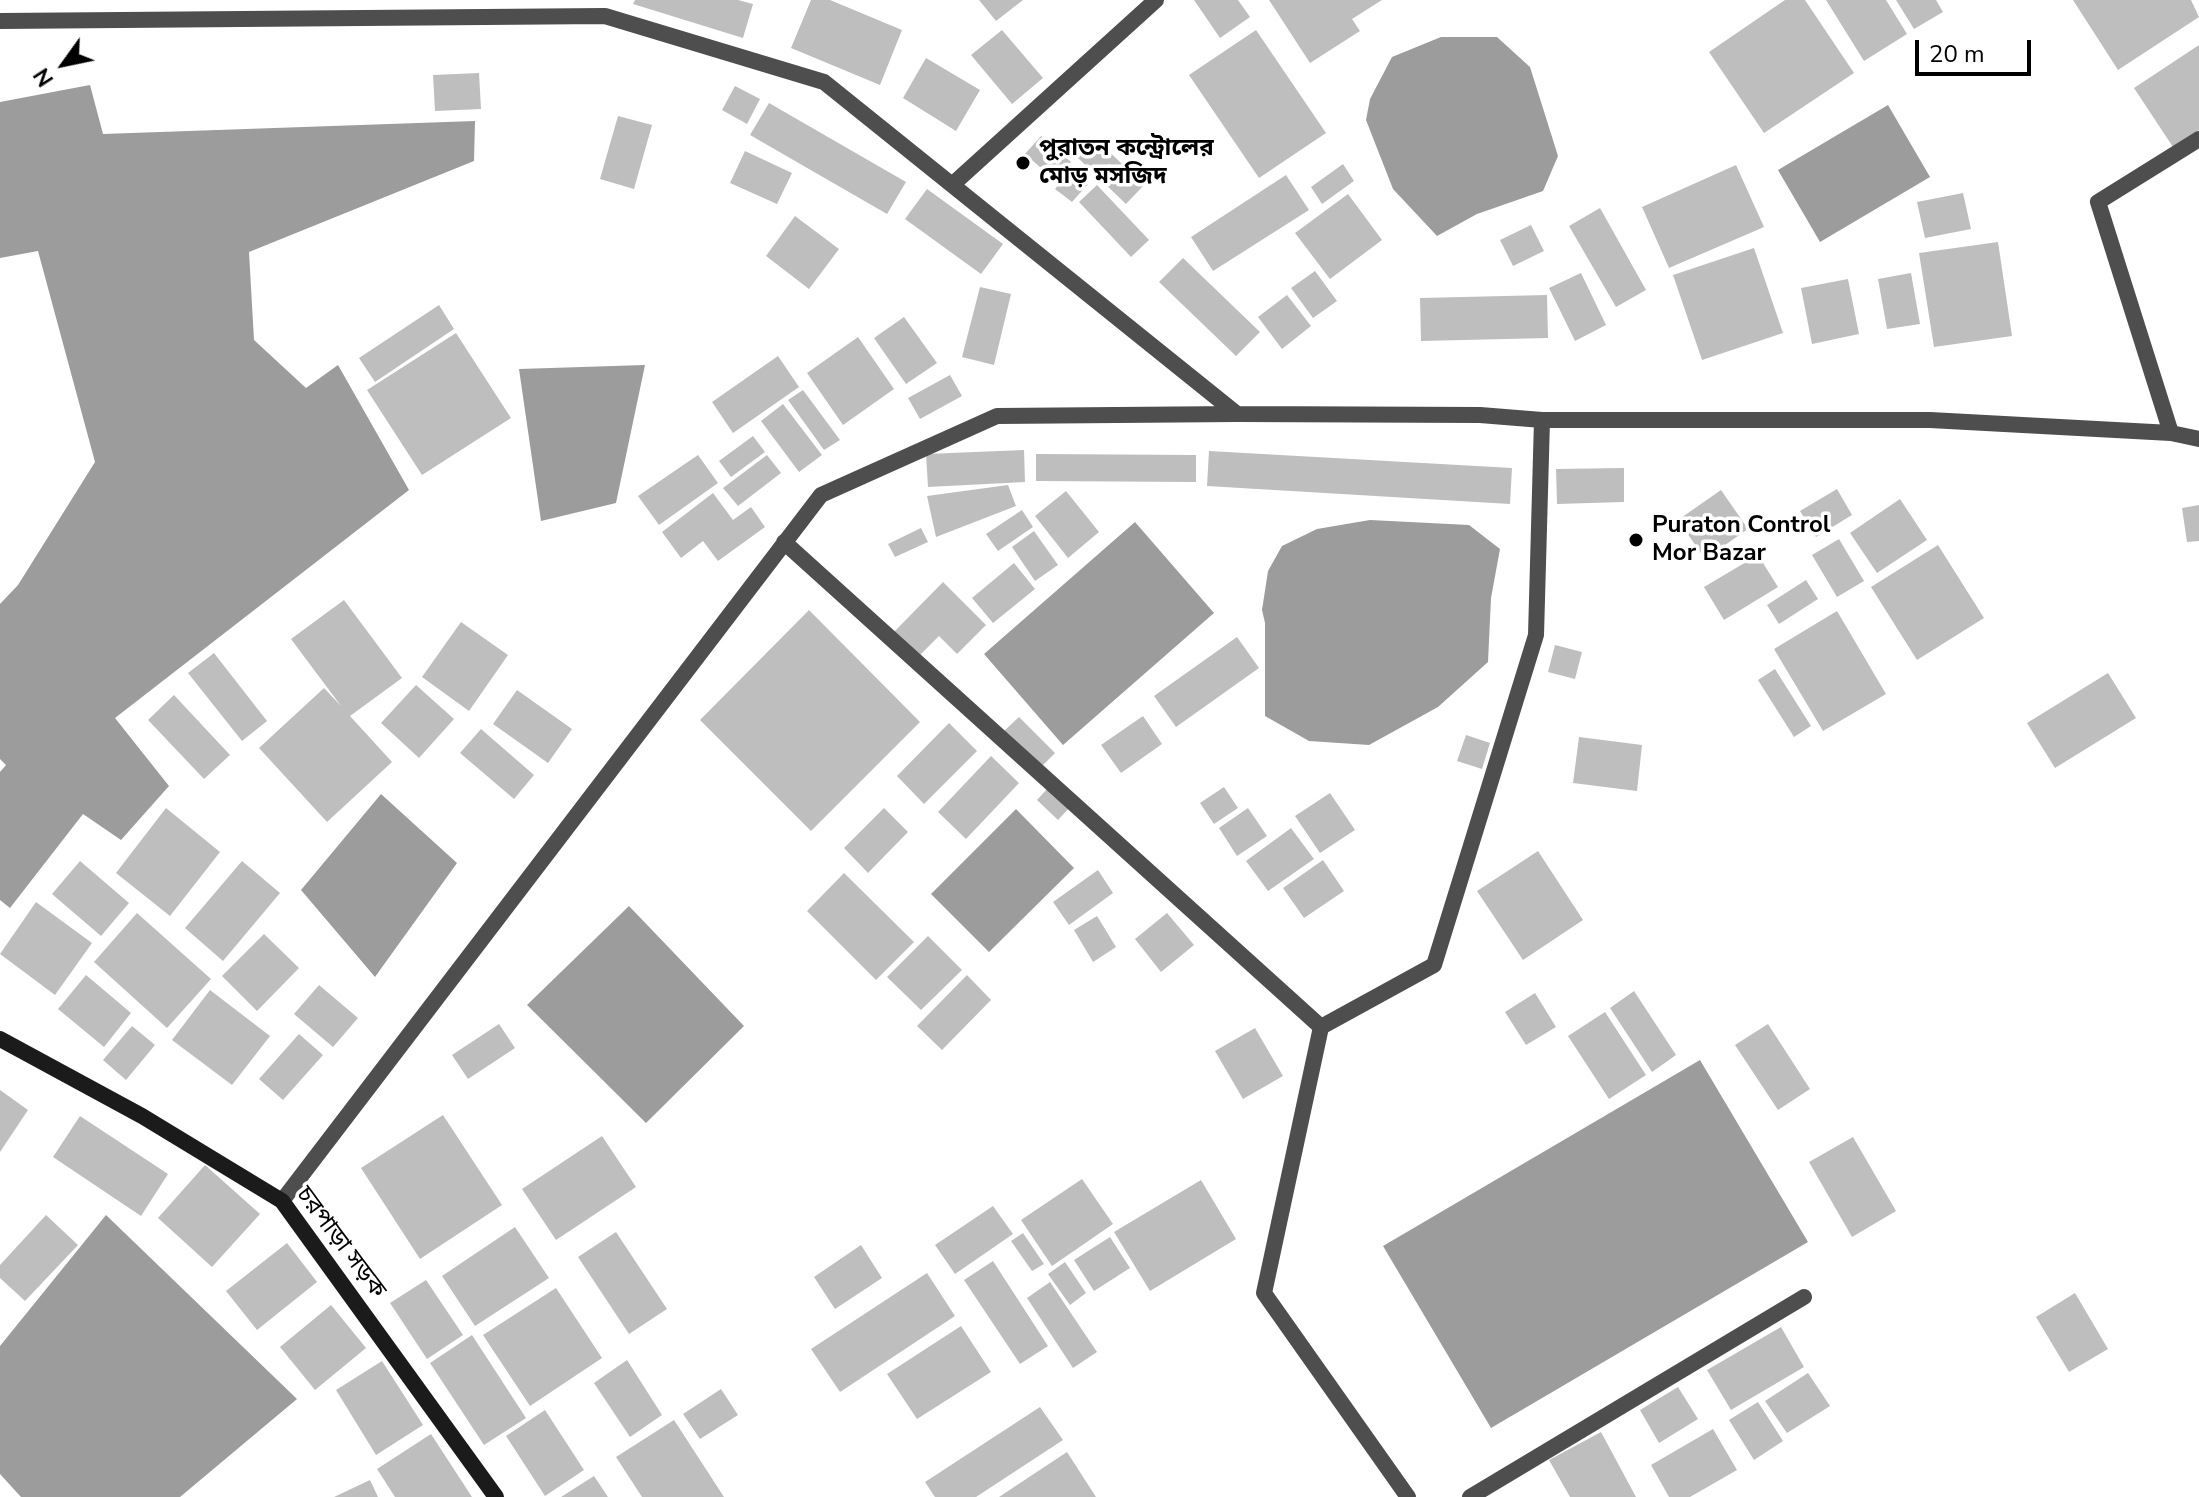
<!DOCTYPE html>
<meta charset="utf-8">
<style>
body{margin:0}
#map{position:relative;width:2199px;height:1497px;overflow:hidden;background:#fff;font-family:"Nunito Sans",sans-serif}
canvas{display:block}
.north{position:absolute;left:24px;top:24px;width:80px;height:80px;-webkit-text-stroke:6px #fff;paint-order:stroke;rotate:237deg;font-size:22px;font-weight:700;line-height:32px;text-align:center;color:#000}
.north::after{content:'';display:block;margin:auto;width:28px;height:36px;background:#000;clip-path:polygon(50% 0,100% 100%,50% 72%,0 100%)}
.scale{position:absolute;left:1915px;top:40px;width:116px;height:36px;box-sizing:border-box;border:4px solid #000;border-top:0;padding-left:10px;font-size:24px;line-height:28px;white-space:nowrap;color:#000;-webkit-text-stroke:6px #fff;paint-order:stroke}
</style>
<div id="map">
<canvas width="2199" height="1497"></canvas>
<div class="north">N</div>
<div class="scale">20 m</div>
</div>
<script>
const context = document.querySelector('canvas').getContext('2d');
context.lineJoin = 'round';
function paint(path, color) { context.fillStyle = color; context.fill(path, 'evenodd'); }
const poly = rows => new Path2D(rows.map(r => 'M' + r).join(''));
function stroke(path, color, width, dash) { context.strokeStyle = color; context.lineWidth = width; context.lineCap = dash ? 'butt' : 'round'; context.setLineDash(dash || []); context.stroke(path); }
function drawText(font, color, halo, rows, align = 'center') {
  context.font = font + ' "Nunito Sans","Noto Sans Bengali",sans-serif'; context.lineWidth = 7; context.setLineDash([]); context.textBaseline = 'middle'; context.strokeStyle = halo; context.fillStyle = color; for (const [text, x, y, turn = 0] of rows) {
    context.save(); context.translate(x, y); context.rotate((+turn || 0) * Math.PI / 180); context.textAlign = isNaN(turn) ? turn : align; if (halo) context.strokeText(text, 0, 0); context.fillText(text, 0, 0); context.restore();
  }
}
const water = poly([
 [1441,37,1497,37,1530,67,1558,156,1543,191,1477,214,1437,236,1393,189,1366,120,1370,99,1392,57],
 [90,85,103,134,475,121,474,161,249,252,254,340,306,388,338,365,409,490,115,718,169,786,121,840,83,814,10,908,0,900,0,772,6,765,0,759,0,604,18,585,95,462,38,251,0,258,0,102],
 [1888,105,1930,177,1820,242,1778,170],
 [645,365,616,503,541,521,519,369],
 [1370,520,1469,525,1500,549,1491,598,1488,662,1438,707,1369,745,1309,741,1265,716,1265,623,1262,610,1268,571,1282,546,1317,529],
 [1135,522,1214,613,1063,745,984,654],
 [381,794,457,863,375,977,301,890],
 [1016,809,1074,868,989,952,931,894],
 [629,906,744,1026,646,1123,527,1005],
 [1700,1060,1808,1242,1491,1428,1383,1246],
 [106,1215,297,1399,180,1497,21,1497,0,1474,0,1346]
]);
const building = poly([
 [635,0,738,0,753,4,743,38,633,4],
 [811,0,830,0,902,30,880,85,791,48],
 [979,0,1023,0,996,21],
 [1194,0,1238,0,1250,17,1220,38],
 [1269,0,1382,0,1352,19,1360,31,1310,63],
 [1785,0,1805,0,1854,73,1764,133,1709,52],
 [1826,0,1886,0,1907,34,1864,61],
 [1896,0,1936,0,1943,12,1914,29],
 [2073,0,2191,0,2199,17,2118,70],
 [1002,30,1043,78,1012,104,971,55],
 [1256,30,1326,133,1259,178,1189,75],
 [2199,45,2199,130,2173,147,2134,88],
 [926,58,980,90,956,131,903,98],
 [479,73,481,109,435,111,433,75],
 [735,86,760,99,747,124,722,110],
 [769,103,906,182,887,214,750,135],
 [618,116,652,125,634,189,600,179],
 [1041,136,1071,162,1056,181,1025,154],
 [1096,139,1144,185,1126,204,1078,158],
 [745,151,792,173,777,204,730,183],
 [1343,164,1354,181,1322,204,1311,187],
 [1736,165,1764,227,1669,268,1642,207],
 [1072,168,1088,184,1072,202,1055,189],
 [1286,175,1309,210,1213,271,1191,237],
 [1097,185,1149,240,1131,257,1079,202],
 [927,189,1003,244,981,274,905,219],
 [1963,193,1971,229,1925,238,1917,202],
 [1348,194,1382,240,1330,279,1295,233],
 [1600,208,1646,290,1616,307,1569,226],
 [795,216,839,249,809,289,766,256],
 [1531,225,1544,251,1513,266,1500,240],
 [1998,242,2012,336,1934,347,1919,253],
 [1754,248,1783,333,1702,360,1673,275],
 [1183,258,1260,332,1236,356,1159,282],
 [1315,271,1337,301,1313,318,1291,288],
 [1581,273,1606,325,1575,341,1549,288],
 [1911,273,1920,324,1887,329,1878,279],
 [1848,279,1859,334,1812,344,1801,288],
 [980,287,1011,294,994,365,962,357],
 [1287,295,1311,326,1282,349,1258,317],
 [1547,295,1548,338,1421,341,1420,298],
 [439,305,454,329,375,382,359,358],
 [904,317,937,363,906,384,874,338],
 [456,333,511,418,422,475,367,390],
 [858,337,894,389,843,425,807,373],
 [778,356,799,387,733,433,712,402],
 [950,375,962,396,920,419,908,398],
 [803,390,840,440,824,450,788,400],
 [783,404,822,455,799,472,761,421],
 [753,436,765,452,731,477,719,461],
 [1024,450,1025,482,928,487,926,454],
 [1209,451,1512,468,1510,504,1207,486],
 [1036,454,1196,455,1196,482,1036,481],
 [698,455,718,483,659,525,638,496],
 [767,455,781,473,738,506,723,488],
 [1624,468,1624,502,1557,504,1556,469],
 [1008,485,1016,506,936,537,927,496],
 [1837,489,1852,515,1816,537,1800,511],
 [1721,490,1748,529,1705,559,1678,520],
 [1066,491,1099,532,1068,558,1035,516],
 [713,493,733,520,751,507,765,527,718,561,703,541,681,558,662,532],
 [1900,499,1927,540,1877,573,1850,533],
 [2199,505,2199,541,2187,542,2182,508],
 [1022,510,1033,527,998,551,986,534],
 [921,528,928,542,895,557,888,544],
 [1034,531,1058,565,1035,581,1012,547],
 [1839,539,1864,581,1837,597,1812,555],
 [1938,545,1984,618,1917,660,1871,587],
 [1758,555,1778,587,1724,620,1704,587],
 [1014,563,1035,589,993,623,972,598],
 [1806,580,1818,599,1779,624,1767,605],
 [943,582,986,625,957,654,939,636,917,658,893,633],
 [344,600,402,678,350,716,392,762,327,822,259,748,324,688,341,706,291,639],
 [809,610,920,722,811,831,700,720],
 [1837,611,1886,694,1823,731,1774,649],
 [461,622,508,655,469,711,422,677],
 [1237,637,1259,668,1176,727,1154,696],
 [1555,645,1582,652,1575,679,1548,672],
 [214,653,267,721,242,741,188,673],
 [1775,669,1811,726,1794,737,1758,680],
 [2108,673,2136,718,2055,768,2027,723],
 [416,685,454,719,419,758,381,723],
 [517,690,572,729,548,763,493,724],
 [174,695,230,755,204,779,148,720],
 [1143,716,1162,744,1121,773,1101,745],
 [1019,717,1055,753,1040,768,1004,731],
 [949,723,977,751,924,804,897,776],
 [481,729,534,775,514,799,460,753],
 [1466,735,1490,743,1482,769,1457,761],
 [1579,737,1642,745,1637,791,1573,783],
 [991,756,1019,783,966,839,938,812],
 [1224,787,1238,808,1214,824,1200,803],
 [1048,788,1069,808,1058,820,1037,800],
 [1330,793,1355,830,1320,853,1295,816],
 [166,808,220,852,170,916,116,873],
 [884,808,908,832,868,873,844,848],
 [1248,808,1267,836,1237,856,1219,828],
 [1291,828,1314,859,1268,891,1246,861],
 [1538,851,1583,920,1523,960,1477,891],
 [1323,860,1344,891,1304,918,1283,888],
 [80,861,129,903,101,936,52,894],
 [242,861,280,893,223,961,185,928],
 [1098,870,1113,893,1069,925,1053,902],
 [844,873,914,942,876,980,807,911],
 [36,902,92,943,55,995,0,954],
 [137,913,211,979,167,1028,94,962],
 [1167,913,1194,945,1161,972,1135,939],
 [1097,916,1116,947,1093,962,1074,930],
 [264,934,299,968,257,1011,222,976],
 [928,936,962,970,921,1010,887,977],
 [86,975,131,1013,104,1047,58,1009],
 [967,975,991,1000,942,1050,917,1026],
 [319,985,358,1018,333,1047,294,1014],
 [210,990,270,1036,232,1085,172,1040],
 [1634,991,1676,1055,1652,1072,1610,1008],
 [1535,993,1556,1027,1526,1045,1505,1012],
 [1605,1012,1646,1075,1609,1099,1568,1036],
 [499,1024,515,1048,468,1079,452,1055],
 [1768,1024,1810,1089,1778,1110,1735,1045],
 [132,1026,155,1045,126,1080,103,1060],
 [1255,1028,1283,1076,1243,1099,1215,1051],
 [299,1034,323,1055,283,1100,259,1079],
 [0,1090,28,1110,0,1152],
 [443,1115,502,1205,420,1259,361,1168],
 [80,1116,168,1174,141,1216,53,1157],
 [602,1136,636,1187,556,1240,522,1189],
 [1853,1137,1896,1211,1852,1237,1809,1162],
 [205,1165,260,1214,212,1267,158,1218],
 [1082,1179,1113,1224,1052,1266,1021,1220],
 [1201,1180,1236,1239,1150,1291,1114,1232],
 [993,1206,1013,1234,955,1274,935,1245],
 [46,1215,78,1245,25,1301,0,1278,0,1265],
 [515,1227,549,1278,475,1326,442,1276],
 [616,1232,667,1309,629,1334,578,1257],
 [1023,1233,1044,1264,1032,1271,1011,1241],
 [1110,1237,1130,1268,1094,1291,1074,1260],
 [287,1243,317,1282,257,1330,226,1291],
 [861,1245,882,1278,835,1309,814,1277],
 [993,1261,1048,1346,1020,1364,964,1280],
 [1065,1262,1086,1293,1070,1305,1048,1274],
 [927,1273,955,1316,840,1392,811,1349],
 [426,1280,463,1335,427,1359,390,1303],
 [1050,1282,1097,1352,1073,1368,1027,1298],
 [556,1288,602,1358,530,1406,483,1335],
 [2075,1293,2108,1349,2069,1372,2036,1317],
 [331,1305,366,1348,315,1390,280,1347],
 [961,1326,991,1372,917,1419,887,1374],
 [1781,1327,1804,1367,1731,1410,1707,1370],
 [472,1335,526,1418,484,1445,430,1363],
 [627,1360,662,1415,630,1437,594,1383],
 [382,1361,423,1425,376,1455,336,1390],
 [1808,1373,1830,1406,1787,1433,1765,1401],
 [1678,1387,1698,1419,1659,1443,1640,1410],
 [721,1389,738,1415,700,1439,683,1414],
 [1758,1402,1783,1441,1754,1460,1729,1420],
 [1040,1407,1063,1440,976,1497,935,1497,925,1482],
 [545,1410,584,1470,545,1496,506,1436],
 [674,1420,724,1497,642,1497,616,1457],
 [1713,1429,1737,1470,1690,1497,1669,1497,1651,1465],
 [1601,1432,1636,1497,1570,1497,1549,1460],
 [431,1434,472,1497,395,1497,377,1469],
 [1067,1452,1096,1497,999,1497],
 [594,1476,608,1497,561,1497],
 [370,1480,378,1497,334,1497]
]);
const street = poly([
 [0,21,605,16,824,82,1237,414],
 [952,185,1156,0],
 [2171,433,2098,202,2199,139],
 [784,542,1321,1027],
 [282,1201,821,495,997,416,1237,414,1480,415,1542,420,1930,420,2171,433,2199,439],
 [1408,1497,1264,1293,1321,1027,1434,965,1536,635,1542,420],
 [1470,1497,1804,1297]
]);
const secondary = poly([
 [0,1039,142,1116,282,1201,496,1497]
]);
const markers = [
 [1023,163,8,"#000"],
 [1636,540,8,"#000"]
];
const poiNames = [
 ["পুরাতন কন্ট্রোলের",1039,149],
 ["মোড় মসজিদ",1039,177],
 ["Puraton Control",1652,526],
 ["Mor Bazar",1652,554]
];
const streetNames = [
 ["চরপাড়া সড়ক",340,1243,53]
];
paint(water, '#9c9c9c');
paint(building, '#bebebe');
stroke(street, '#4e4e4e', 16);
stroke(secondary, '#1b1b1b', 16);
for (const [x, y, r, color] of markers) { const dot = new Path2D(); dot.arc(x, y, r, 0, 2 * Math.PI); context.fillStyle = color; context.fill(dot); stroke(dot, '#fff', 3); }
drawText('bold 24px', '#000', '#fff', poiNames, 'left');
drawText('24px', '#000', '#fff', streetNames);
</script>
